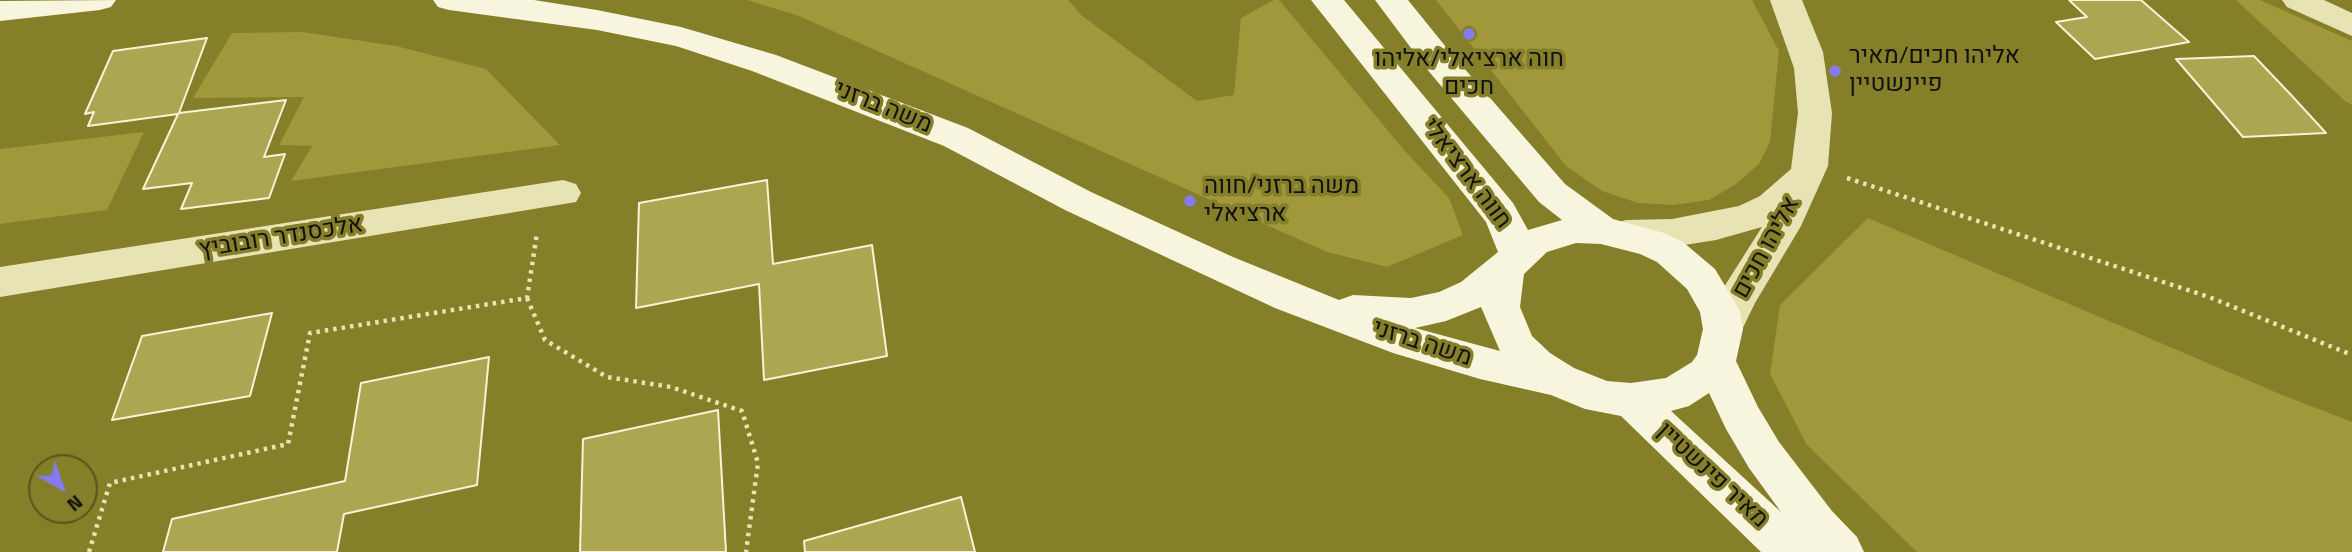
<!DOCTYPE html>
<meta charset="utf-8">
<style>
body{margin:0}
#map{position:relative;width:2352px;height:552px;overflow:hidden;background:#857f29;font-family:"Titillium Web",sans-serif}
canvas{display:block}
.north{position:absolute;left:28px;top:454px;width:70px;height:70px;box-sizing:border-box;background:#857f29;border:2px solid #57531f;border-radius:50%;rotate:140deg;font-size:19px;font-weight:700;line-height:28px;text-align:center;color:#111}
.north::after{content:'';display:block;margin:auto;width:24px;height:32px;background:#847bee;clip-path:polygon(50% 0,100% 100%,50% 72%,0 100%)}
</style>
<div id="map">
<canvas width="2352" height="552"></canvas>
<div class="north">N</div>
</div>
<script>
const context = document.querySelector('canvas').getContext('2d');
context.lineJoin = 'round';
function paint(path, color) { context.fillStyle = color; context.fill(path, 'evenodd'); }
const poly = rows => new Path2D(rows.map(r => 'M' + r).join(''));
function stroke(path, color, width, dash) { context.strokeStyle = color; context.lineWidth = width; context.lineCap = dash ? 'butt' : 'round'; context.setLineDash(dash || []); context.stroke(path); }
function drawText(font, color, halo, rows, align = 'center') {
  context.font = font + ' "Titillium Web",Heebo,sans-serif'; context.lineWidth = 7; context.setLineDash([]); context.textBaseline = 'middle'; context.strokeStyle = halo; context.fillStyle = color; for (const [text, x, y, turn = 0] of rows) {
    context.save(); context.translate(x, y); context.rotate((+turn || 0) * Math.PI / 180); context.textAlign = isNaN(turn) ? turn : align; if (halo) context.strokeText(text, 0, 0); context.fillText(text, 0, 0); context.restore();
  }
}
const green = poly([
 [747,0,1068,0,1081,15,1197,101,1234,95,1241,18,1274,0,1279,0,1404,150,1449,198,1463,235,1387,267,1327,252,799,16],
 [1436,0,1752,0,1779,51,1770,142,1759,164,1736,184,1709,200,1674,205,1638,203,1602,191,1566,166],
 [2236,0,2260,0,2352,41,2352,105,2345,101],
 [302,32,396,46,486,69,560,145,291,181,312,146,279,145,304,97,193,98,232,33],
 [144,132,107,210,0,224,0,149],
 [1868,218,2280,394,2352,422,2352,552,1917,552,1807,445,1770,374,1780,305]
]);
const building = poly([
 [2069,0,2141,0,2189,42,2095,59,2056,22,2087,17,2069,0],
 [207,38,179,113,286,100,264,157,285,154,269,198,181,209,192,183,143,189,178,114,88,126,94,112,85,114,113,51,207,38],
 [2254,56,2293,97,2326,133,2243,137,2176,59,2254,56],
 [767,180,773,264,872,245,887,356,764,380,759,284,636,308,639,203,767,180],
 [272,313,250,396,112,420,142,336,272,313],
 [489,357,477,485,344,514,337,552,163,552,172,519,345,481,361,383,489,357],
 [718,410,726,552,580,552,583,439,718,410],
 [961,497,975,552,805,552,804,541,961,497]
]);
const path = poly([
 [1847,178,2209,297,2352,355],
 [527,298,545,340,607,377,671,387,742,411,758,463,746,552],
 [89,552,110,483,288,444,310,333,527,298,537,233]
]);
const street = poly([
 [1770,0,1802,0,1823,52,1832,113,1828,166,1801,226,1755,303,1737,340,1723,345,1709,340,1703,329,1724,287,1762,227,1716,240,1672,247,1626,248,1613,244,1607,234,1613,224,1626,220,1672,219,1739,206,1760,196,1791,169,1798,113,1794,68,1770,0],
 [2282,0,2324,0,2352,13,2352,36,2287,7,2282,0],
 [563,180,576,184,581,193,576,202,0,297,0,267,563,180]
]);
const secondary = poly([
 [116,0,111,7,100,10,0,21,0,1,116,0],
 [433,0,534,0,597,10,681,27,776,55,968,128,1091,192,1233,257,1339,300,1353,295,1411,298,1439,292,1461,282,1498,252,1486,222,1311,0,1344,0,1513,203,1528,230,1562,220,1539,202,1426,68,1375,0,1408,0,1450,52,1565,184,1613,219,1664,233,1683,242,1715,269,1740,311,1743,329,1736,361,1758,407,1779,442,1832,511,1857,537,1864,552,1761,552,1621,416,1585,409,1551,395,1480,379,1393,353,1275,308,1065,210,944,146,752,71,676,46,597,30,449,10,438,7,433,0],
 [1576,243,1601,244,1640,254,1657,262,1687,289,1700,312,1703,329,1697,355,1692,362,1666,378,1631,383,1607,381,1574,368,1550,353,1532,336,1520,307,1524,274,1547,252,1576,243],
 [1481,307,1500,351,1415,328,1446,321,1481,307],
 [1709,393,1726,429,1749,468,1781,512,1671,411,1689,406,1709,393]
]);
const markers = [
 [1469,34,7,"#847bee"],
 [1835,71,7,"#847bee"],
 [1190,201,7,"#847bee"]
];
const poiNames = [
 ["אליהו חכים/מאיר",1849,57],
 ["פיינשטיין",1849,85],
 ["חוה ארציאלי/אליהו",1469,60,"center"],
 ["חכים",1469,88,"center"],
 ["משה ברזני/חווה",1204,187],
 ["ארציאלי",1204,215]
];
const streetNames = [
 ["משה ברזני",883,108,22],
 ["חווה ארציאלי",1466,174,53],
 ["אלכסנדר רובוביץ",281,238,-9],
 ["אליהו חכים",1767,248,-61],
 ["משה ברזני",1422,344,18],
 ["מאיר פינשטיין",1712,476,43]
];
paint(green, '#a0983b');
paint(building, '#aca552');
stroke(building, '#f6f3d7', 2);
stroke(path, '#e7e3b4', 4.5, [3.5, 5]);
paint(street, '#e7e3b4');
paint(secondary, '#f7f5de');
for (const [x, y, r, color] of markers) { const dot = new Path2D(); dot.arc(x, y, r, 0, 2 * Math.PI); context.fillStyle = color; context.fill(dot); stroke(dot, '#857f29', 2.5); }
drawText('24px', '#111', '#857f29', poiNames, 'left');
drawText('24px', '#111', '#857f29', streetNames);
</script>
